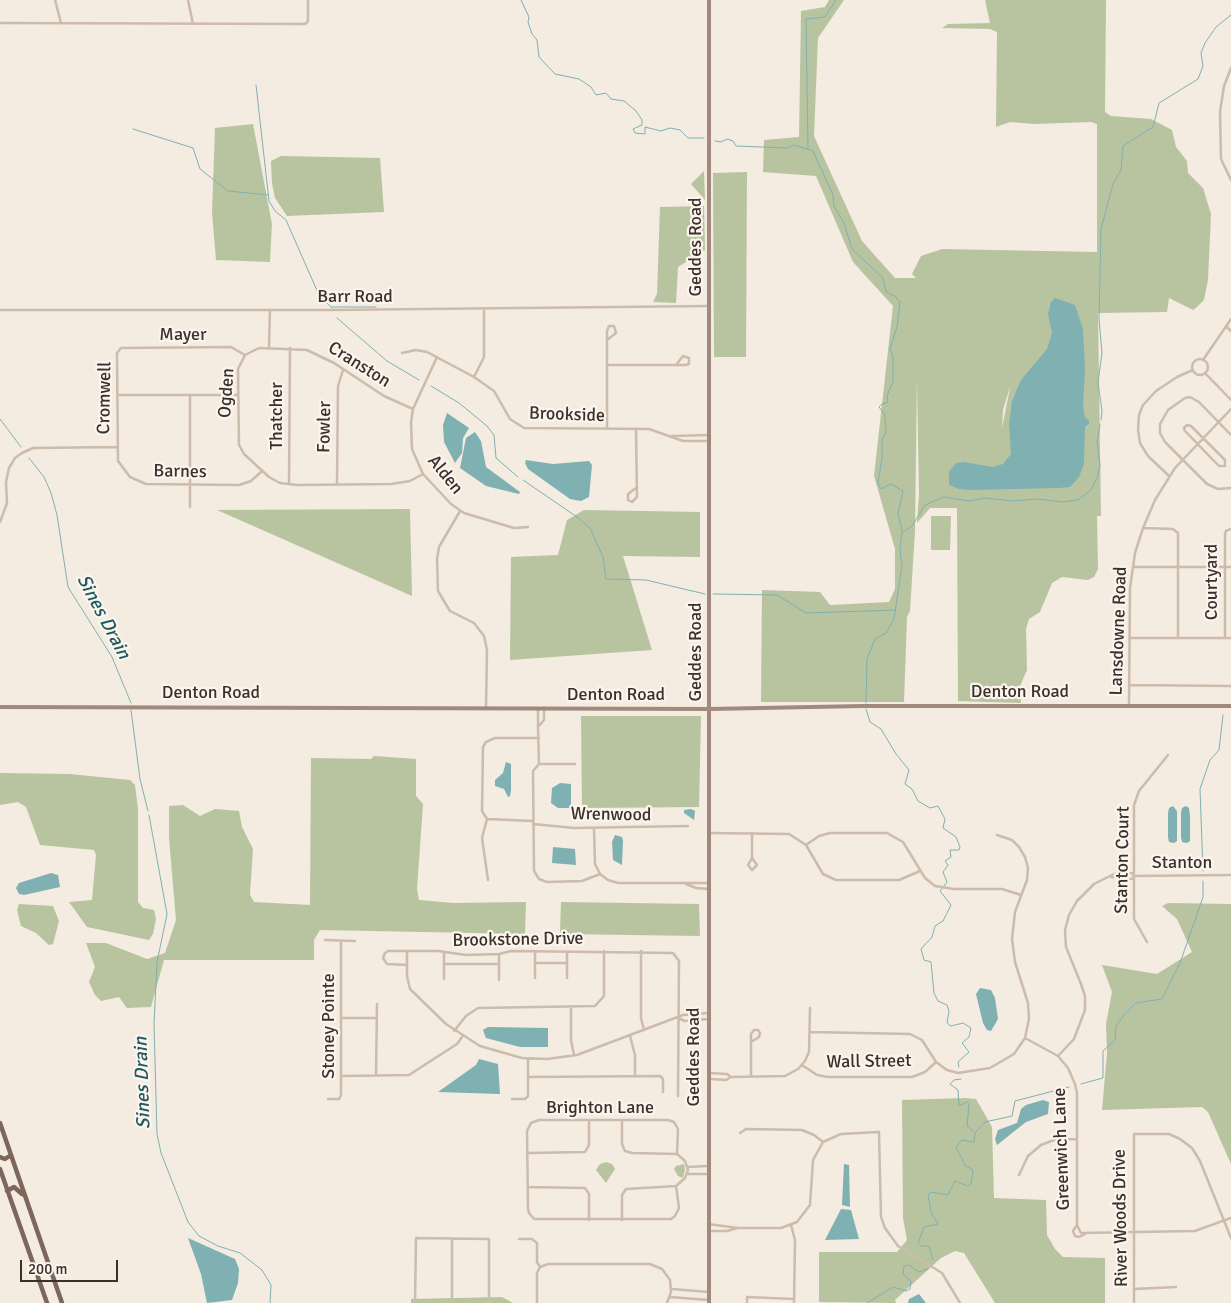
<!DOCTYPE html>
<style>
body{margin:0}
#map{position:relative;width:1231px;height:1303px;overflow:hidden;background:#f4ebe1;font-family:Signika,sans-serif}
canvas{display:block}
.scale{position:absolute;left:20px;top:1260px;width:98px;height:22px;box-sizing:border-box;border:2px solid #3b302b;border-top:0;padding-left:6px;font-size:15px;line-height:18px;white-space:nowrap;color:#3b302b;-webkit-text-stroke:4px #fbf5ee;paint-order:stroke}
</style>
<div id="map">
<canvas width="1231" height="1303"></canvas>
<div class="scale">200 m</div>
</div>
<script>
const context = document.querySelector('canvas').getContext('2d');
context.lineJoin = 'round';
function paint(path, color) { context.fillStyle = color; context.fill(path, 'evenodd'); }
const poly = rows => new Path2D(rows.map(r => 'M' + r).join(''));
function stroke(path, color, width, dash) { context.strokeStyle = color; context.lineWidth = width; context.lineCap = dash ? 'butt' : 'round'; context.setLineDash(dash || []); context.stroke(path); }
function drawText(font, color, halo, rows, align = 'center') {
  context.font = font + ' Signika,sans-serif'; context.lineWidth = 4.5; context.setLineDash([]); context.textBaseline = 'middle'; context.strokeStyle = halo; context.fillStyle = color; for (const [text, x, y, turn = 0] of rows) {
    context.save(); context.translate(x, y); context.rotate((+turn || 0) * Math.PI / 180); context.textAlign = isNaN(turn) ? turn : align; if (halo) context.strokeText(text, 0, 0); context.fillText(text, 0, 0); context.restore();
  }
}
const green = poly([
 [829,0,844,0,818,38,814,136,862,241,895,278,916,278,912,274,921,256,942,249,1097,252,1097,124,1091,122,1034,124,1010,122,996,127,997,32,990,29,942,28,948,24,990,23,985,0,1106,0,1105,112,1111,116,1151,119,1172,130,1176,147,1187,161,1188,173,1203,188,1211,214,1208,280,1204,300,1198,306,1193,310,1169,298,1167,312,1098,313,1101,516,1097,516,1098,569,1094,577,1088,580,1062,577,1052,583,1040,612,1029,619,1026,629,1027,670,1020,686,1021,703,958,701,957,508,930,508,917,523,919,495,917,378,915,531,910,611,907,617,904,702,761,702,762,590,820,592,830,605,889,602,895,589,895,549,874,476,893,306,853,262,816,176,763,172,764,140,799,137,801,11,825,7],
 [1010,387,1010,388,1002,428,1003,410],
 [253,124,272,224,270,262,216,260,212,212,215,128],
 [281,156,380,158,384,212,287,216,275,198,272,183,271,161],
 [704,171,705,200,691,184],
 [747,172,746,357,714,357,713,173],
 [704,206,705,250,678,267,676,303,653,302,657,294,660,207],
 [410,509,412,596,217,510],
 [584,510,700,512,700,557,623,556,652,650,510,660,511,557,558,555,567,520],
 [931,516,951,516,950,550,931,550],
 [581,716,701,716,699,807,582,808],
 [374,756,416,759,416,796,423,804,417,889,419,900,453,903,526,902,525,934,320,930,314,940,314,960,164,960,151,1007,127,1008,119,997,101,1001,95,995,89,982,95,967,86,943,106,943,147,959,165,953,176,920,169,838,169,806,183,805,200,816,215,809,239,811,242,827,253,849,250,895,254,902,310,905,311,758,371,759],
 [0,773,70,774,130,780,135,785,138,809,138,902,143,908,154,910,156,919,153,934,149,940,87,927,69,902,92,900,96,855,94,850,40,845,26,807,18,802,0,805],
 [561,902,699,904,700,936,560,934],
 [1168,903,1231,904,1231,1164,1208,1112,1202,1107,1102,1110,1107,1053,1106,1024,1112,992,1102,965,1157,974,1192,952,1177,919,1162,906],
 [19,904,53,906,59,921,53,944,49,945,36,933,21,926,17,910],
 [965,1098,976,1099,992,1127,994,1198,1046,1200,1047,1235,1055,1249,1063,1257,1105,1258,1105,1303,995,1303,964,1253,955,1251,941,1258,895,1300,896,1303,819,1302,819,1252,897,1252,907,1240,903,1218,902,1100],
 [606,1162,612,1164,615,1169,606,1183,596,1170,600,1164],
 [684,1164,685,1170,683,1178,678,1176,674,1169,676,1166],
 [502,1297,513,1303,411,1303,411,1299]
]);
const water = poly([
 [1055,298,1075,305,1083,329,1085,369,1083,407,1085,418,1089,420,1089,424,1085,427,1084,464,1079,477,1070,487,1058,488,971,490,959,489,949,485,949,472,956,463,964,462,992,467,1003,464,1011,454,1009,424,1012,401,1021,380,1047,349,1052,333,1048,314,1051,302],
 [447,413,469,428,463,438,462,453,455,463,444,442,443,425],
 [475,432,481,441,486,467,520,492,519,494,486,486,460,468,466,438],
 [526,460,553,464,589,461,592,465,589,497,581,501,570,499,528,469,525,463],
 [506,762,511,764,511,791,510,796,508,797,504,789,495,786,495,780,503,773],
 [560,783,571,784,571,808,558,808,551,803,552,788],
 [1173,806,1177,811,1177,841,1174,843,1169,842,1168,837,1168,813,1169,808],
 [1186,806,1189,808,1190,816,1190,841,1187,843,1182,842,1181,837,1181,813,1182,808],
 [691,809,695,811,694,820,684,813,684,810],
 [615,835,622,837,623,841,622,865,613,860,612,842],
 [553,847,575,849,576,865,552,863],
 [51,873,58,875,60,887,24,895,19,894,16,888,19,883],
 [980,988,991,990,995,998,998,1019,991,1031,987,1030,983,1023,976,994],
 [488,1027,548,1028,548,1047,520,1047,486,1038,483,1030],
 [479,1059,498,1064,500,1094,438,1092,476,1065],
 [1043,1100,1049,1102,1048,1114,1026,1122,997,1145,995,1139,998,1130,1017,1123,1021,1109,1026,1105],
 [844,1164,849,1165,850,1207,842,1205],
 [841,1209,851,1210,859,1239,825,1240],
 [188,1238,235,1259,239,1269,238,1283,232,1300,207,1303,201,1274],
 [919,1294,926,1303,908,1303,909,1299]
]);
const stream = poly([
 [521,0,529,17,528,22,532,34,537,40,539,57,555,74,579,79,591,87,596,95,606,93,611,99,624,101,636,111,642,120,642,125,633,129,635,133,645,134,645,127,661,131,670,128,680,130,688,138,704,138],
 [256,85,269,201,275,211,286,220,319,295,332,308],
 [133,129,193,148,200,169,228,191,268,195],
 [715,141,721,142,727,139,733,141,736,146,787,148,794,145,813,151,833,195,834,206,844,223,852,249,883,278,886,292,895,296,900,302,897,327,890,349,893,356,893,381,887,396,888,402,882,404,879,407,885,415,886,433,882,440,882,458,878,483,881,489,891,484,903,491,898,514,902,529,900,551,902,565,894,619,886,633,875,639,867,659,866,703],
 [808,149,806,19,825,17,836,0],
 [332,307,376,307],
 [337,318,387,361,419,380],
 [431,386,459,403,487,426,494,435,496,458,518,477],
 [0,419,21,447],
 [1101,420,1102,411,1098,383,1102,353,1099,319,1101,229,1113,184,1121,170,1123,146,1153,127,1159,103,1198,79,1203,66,1201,53,1205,43,1216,27,1231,15],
 [29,458,44,477,51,493,57,515,68,587,112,657,131,703],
 [523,480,577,517,590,528,603,557,606,579,646,580,705,594],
 [903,532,912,526,925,505,944,497,969,501,985,498,1012,501,1038,499,1062,502,1078,500,1091,490,1098,476,1100,466,1097,442,1100,424],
 [713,594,777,595,806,613,896,610],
 [866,709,870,722,881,729,896,754,909,770,905,784,912,789,918,801,930,808,938,806,945,819,943,828,956,837,960,847,959,850,950,850,951,857,945,861,948,865,943,872,947,882,940,891,951,905,943,921,935,926,932,937,921,949,924,960,931,962,934,993,938,1001,947,1005,949,1011,947,1023,951,1026,963,1023,971,1028,969,1037,962,1043,969,1052,958,1062,959,1067],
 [131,710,140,779,148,811],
 [149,815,167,914,157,962,154,1024,157,1134,161,1153,188,1222,199,1236,218,1246,240,1253,262,1270,271,1285,270,1303],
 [1203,871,1200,789,1210,760,1219,750,1223,715],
 [961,1079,954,1080,950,1084,958,1090,959,1106,967,1102,969,1104,967,1126,974,1132],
 [1081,1084,1103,1078,1103,1051,1115,1040,1116,1026,1125,1014,1136,1003,1162,999,1180,963,1203,897,1203,881],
 [975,1133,985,1122,1012,1116,1015,1101,1069,1087],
 [933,1260,929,1246,921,1246,918,1243,924,1227,938,1224,931,1212,928,1195,931,1192,948,1195,955,1181,968,1186,971,1184,973,1170,965,1165,956,1147,962,1140,974,1142,975,1134],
 [867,1303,893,1287,906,1291,910,1289,911,1281,903,1274,904,1266,909,1265,919,1272,928,1269]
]);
const street = poly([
 [55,0,61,23],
 [188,0,193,24],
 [0,23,305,24,308,21,308,0],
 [1231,68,1224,86,1220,112,1221,159,1231,180],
 [0,310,330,310,709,306],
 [1226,326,1231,331],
 [269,347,270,310],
 [402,353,416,350,427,352,474,377,494,391,510,419,524,428,649,429,683,441,709,441],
 [245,355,231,347,121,348,117,353,118,461,130,477,146,484,239,485,251,481,261,472],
 [437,357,413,409,411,422,412,449,423,474,451,504,464,513,514,528,528,527],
 '1192 367a8 8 0 1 1 16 0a8 8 0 1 1-16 0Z',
 [1203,360,1231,319],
 [607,365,685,365,689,364,689,358,683,356,676,365],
 [1205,373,1231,400],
 [474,377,484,357,484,309],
 [118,395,238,395],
 [413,409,384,396,334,363,307,350,259,348,245,355,238,369,239,445,244,454,269,477,280,483,297,485,391,484,410,481,423,474],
 [1187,425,1191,426,1225,460,1225,466,1219,466,1185,431,1184,428,1187,425],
 [607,429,607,331,609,326,614,326,616,333,607,340],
 [636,429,637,497,632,502,628,500,628,494,636,488],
 [1231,435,1199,402,1190,397,1185,398,1168,410,1160,424,1160,433,1165,442,1207,484,1218,489,1231,488],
 [672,436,709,435],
 [1169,476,1148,456,1140,443,1138,430,1139,415,1143,405,1156,391,1177,377,1193,370],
 [289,484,290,348],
 [337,484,338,386,343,370],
 [190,507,190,395],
 [460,511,439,547,437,559,438,591,450,611,474,623,484,636,487,650,486,708],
 [0,522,7,503,6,482,9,468,15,458,22,453,33,448,117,447],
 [1143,528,1173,529,1178,533,1178,638],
 [1133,567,1231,567],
 [1130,638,1231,638],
 [1225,638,1225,534,1226,531,1231,529],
 [1130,685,1231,686],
 [1129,706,1130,588,1135,553,1143,528,1155,500,1175,468,1231,409],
 [538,708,538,727,544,720,544,708],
 [538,727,539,764],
 [575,764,539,764,533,771,534,871,539,879,547,882,582,881,600,874],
 [487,819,533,821],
 [533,824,574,828,688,826],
 [594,828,595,864,600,874,608,880,618,883,708,883],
 [709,833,789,834,806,845,823,874,836,880,899,880,920,871],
 [806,845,819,836,830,833,887,833,903,842,925,878,935,886,954,889,1002,889,1021,895],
 [752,858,757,865,752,870,748,865,752,858,752,833],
 [1133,876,1231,875],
 [1111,877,1133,879],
 [488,880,482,838,487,819,482,811,483,747,486,742,495,738,539,738],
 [686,884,696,888,708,889],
 [325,940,355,941],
 [1147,942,1134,919,1134,805,1139,791,1168,755],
 [407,951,407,976,410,989,446,1024,480,1046,522,1058,547,1059,577,1055,683,1015,708,1013],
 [641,951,641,1018,644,1030],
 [444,953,444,979],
 [535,963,567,963,567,952],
 [567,963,567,978],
 [444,964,499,964],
 [407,965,387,964,383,958,385,953,388,951,438,951,466,955,499,954,511,951,673,953,679,961,678,1096],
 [535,978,535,952],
 [499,980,499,954],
 [571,1008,571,1040,574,1055],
 [342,1018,377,1018],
 [678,1018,685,1021,708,1019],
 [454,1031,466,1016,478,1008,595,1006,604,996,604,951],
 [810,1032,910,1034,922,1040,936,1062,947,1070,958,1073,990,1068,1014,1054,1025,1038,1029,1019,1028,1003,1015,962,1012,939,1015,912,1027,880,1028,868,1025,857,1019,847,1012,840,997,835],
 [630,1036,635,1055,635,1076],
 [1025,1038,1058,1056,1068,1068,1075,1084,1077,1093,1077,1225,1081,1233,1195,1231,1231,1218],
 [1058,1056,1074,1039,1085,1010,1085,996,1081,984,1066,947,1065,930,1069,915,1077,901,1094,884,1114,874,1133,873],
 [802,1065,817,1075,828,1077,912,1077,925,1072,936,1062],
 [709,1073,727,1074,731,1077,726,1080,709,1079],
 [376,1075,377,1004],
 [342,1076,409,1075,457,1044,462,1037],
 [751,1076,751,1034,754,1030,758,1030,760,1033,759,1037,751,1042],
 [528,1077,660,1076,663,1079,663,1092],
 [731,1077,785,1076,798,1069,805,1061,809,1052,810,1008],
 [328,1099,339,1099,341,1095,341,941],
 [512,1099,525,1099,528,1096,528,1059],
 [740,1133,746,1129,802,1130,814,1135,823,1142],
 [528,1153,585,1152,589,1145,589,1120],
 [687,1167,708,1166],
 [687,1174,708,1174],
 [1019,1175,1028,1156,1041,1145,1054,1140,1077,1139],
 [676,1186,679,1208,675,1216,671,1219,534,1219,529,1213,528,1208,527,1131,531,1123,539,1120,668,1120,674,1122,678,1129,677,1154],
 [528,1187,585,1188,589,1194,589,1220],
 [622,1220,622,1195,626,1189,676,1186,685,1178,688,1170,685,1161,677,1154,632,1153,625,1151,622,1144,622,1120],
 [708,1224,738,1228,727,1231,710,1231],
 [791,1225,795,1240,794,1303],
 [1077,1225,1073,1231,1075,1236,1079,1237,1085,1234],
 [738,1228,781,1228,797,1222,810,1205,813,1160,823,1142,841,1134,879,1132,881,1217,885,1228,898,1246,942,1273,960,1303],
 [519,1239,532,1239,537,1243,537,1262,540,1267,537,1273,537,1303],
 [540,1267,548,1264,650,1264,662,1269,670,1280,671,1292,667,1303],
 [672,1289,709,1292],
 [1134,1289,1176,1287],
 [670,1297,709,1300],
 [415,1303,416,1238,489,1239,489,1303],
 [452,1303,452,1239],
 [747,1303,747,1297,794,1299],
 [1134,1303,1134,1134,1169,1134,1180,1139,1192,1148,1200,1161,1231,1238]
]);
const secondary = poly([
 [709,0,709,1303],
 [0,707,710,709,863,706,1231,706]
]);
const primary = poly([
 [0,1123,62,1303],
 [0,1157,5,1159,11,1155],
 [0,1169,47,1303],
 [7,1191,14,1187,22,1194]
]);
const streetNames = [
 ["Geddes Road",696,247,-90],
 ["Barr Road",355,297],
 ["Mayer",183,335],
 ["Cranston",359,365,32],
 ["Ogden",227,393,-86],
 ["Cromwell",105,398,-89],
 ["Brookside",567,415,2],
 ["Thatcher",277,416,-90],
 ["Fowler",325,427,-89],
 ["Barnes",180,472,1],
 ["Alden",445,475,51],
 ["Courtyard",1212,582,-90],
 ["Lansdowne Road",1119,631,-88],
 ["Geddes Road",696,652,-90],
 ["Denton Road",1020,692],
 ["Denton Road",211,693],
 ["Denton Road",616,695],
 ["Wrenwood",611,815,1],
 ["Stanton Court",1123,860,-89],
 ["Stanton",1182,863],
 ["Brookstone Drive",518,940,-1],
 ["Stoney Pointe",329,1026,-90],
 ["Geddes Road",694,1057,-90],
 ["Wall Street",869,1062,-1],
 ["Brighton Lane",600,1108],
 ["Greenwich Lane",1062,1149,-92],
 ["River Woods Drive",1121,1218,-91]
];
const waterNames = [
 ["Sines Drain",103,617,62],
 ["Sines Drain",143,1083,-92]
];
paint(green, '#b8c4a0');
paint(water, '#7fb0b2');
stroke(stream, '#7fb0b2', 1);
stroke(street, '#cdbbac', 2.5);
stroke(secondary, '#a18a7d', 4);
stroke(primary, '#7d675c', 4.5);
drawText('18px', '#3b302b', '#fbf5ee', streetNames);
drawText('italic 19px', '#1f5a5e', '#fbf5ee', waterNames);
</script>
